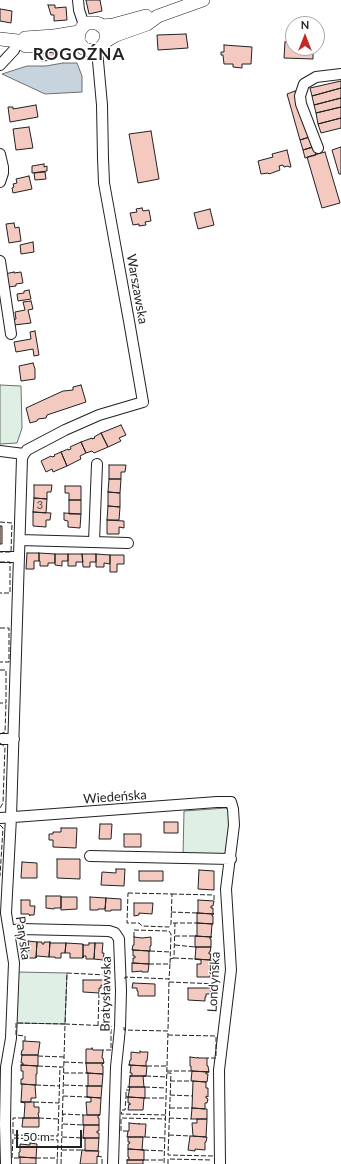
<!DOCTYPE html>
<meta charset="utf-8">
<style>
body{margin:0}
#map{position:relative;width:341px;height:1164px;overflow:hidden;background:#fff;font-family:Lato,sans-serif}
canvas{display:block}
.north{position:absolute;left:285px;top:16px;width:40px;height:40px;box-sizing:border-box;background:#fff;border:1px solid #a7a7a7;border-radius:50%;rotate:0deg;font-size:11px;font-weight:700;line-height:16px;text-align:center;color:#222}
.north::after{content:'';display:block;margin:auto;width:14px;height:18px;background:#c62828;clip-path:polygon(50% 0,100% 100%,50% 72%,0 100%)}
.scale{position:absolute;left:16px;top:1130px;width:66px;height:18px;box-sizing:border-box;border:2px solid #222;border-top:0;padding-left:5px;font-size:12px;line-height:14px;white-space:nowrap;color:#222;-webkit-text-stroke:3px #fff;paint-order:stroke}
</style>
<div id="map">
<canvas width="341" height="1164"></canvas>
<div class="north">N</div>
<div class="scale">50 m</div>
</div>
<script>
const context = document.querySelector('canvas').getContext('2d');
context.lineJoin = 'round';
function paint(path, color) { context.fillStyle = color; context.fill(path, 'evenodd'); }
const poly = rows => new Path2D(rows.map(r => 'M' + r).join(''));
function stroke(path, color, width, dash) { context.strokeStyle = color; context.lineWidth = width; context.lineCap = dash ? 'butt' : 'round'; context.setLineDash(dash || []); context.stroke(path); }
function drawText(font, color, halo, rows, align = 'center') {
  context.font = font + ' Lato,sans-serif'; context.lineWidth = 3; context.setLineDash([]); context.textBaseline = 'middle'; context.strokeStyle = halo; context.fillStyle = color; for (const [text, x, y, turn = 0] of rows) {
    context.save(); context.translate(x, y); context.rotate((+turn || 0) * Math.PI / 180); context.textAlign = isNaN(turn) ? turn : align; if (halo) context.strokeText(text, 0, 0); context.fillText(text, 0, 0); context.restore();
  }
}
const green = poly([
 [0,385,21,386,22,428,17,443,0,444,0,385],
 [226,808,229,810,230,816,226,852,224,855,183,855,184,811,226,808],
 [17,972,67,973,65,1024,16,1023,17,972]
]);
const water = poly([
 [63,63,77,63,82,76,82,92,45,94,2,74,27,66,46,66,63,63]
]);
const building = poly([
 [86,0,100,0,102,11,89,14,86,0],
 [48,5,55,5,55,8,66,7,67,20,54,21,54,15,51,15,48,5],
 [0,9,12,11,11,23,0,21,0,9],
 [186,34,188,48,158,50,157,35,186,34],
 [285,42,293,42,293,48,313,48,313,59,284,58,285,42],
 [224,45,252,47,251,64,242,64,242,68,233,67,233,64,224,64,223,55,221,55,221,52,224,52,224,45],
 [53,52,55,57,54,60,41,61,40,54,53,52],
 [341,81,341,88,312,96,310,88,341,81],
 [341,88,341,98,314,105,312,96,341,88],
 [295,91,301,113,310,137,300,140,287,94,295,91],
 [341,98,341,107,316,113,314,105,341,98],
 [36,105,38,117,10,122,8,107,13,107,13,109,36,105],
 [341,107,341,118,318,124,316,113,341,107],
 [341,118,341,128,321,133,318,124,341,118],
 [29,127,33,148,16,150,13,129,29,127],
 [151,131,159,179,138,183,129,134,151,131],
 [309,137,312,147,303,150,300,140,309,137],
 [314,147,316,155,305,158,303,150,314,147],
 [341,147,341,174,339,174,332,150,341,147],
 [287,150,291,167,289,167,288,166,284,167,283,165,279,166,280,170,269,174,268,173,261,174,258,161,273,157,272,154,287,150],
 [325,152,340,203,322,208,307,157,325,152],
 [44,164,44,167,47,166,47,171,32,173,32,166,44,164],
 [45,172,46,179,35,180,34,173,45,172],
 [29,176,32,189,13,193,12,188,14,187,13,184,17,183,16,179,29,176],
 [142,208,143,211,149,210,151,221,145,222,146,225,139,226,139,224,133,225,130,213,137,212,136,209,142,208],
 [210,209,214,225,198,229,194,213,210,209],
 [14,223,15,228,19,227,21,241,9,243,6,224,14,223],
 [33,242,34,252,21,254,20,245,33,242],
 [14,272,14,273,21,272,23,283,16,284,16,286,8,287,5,274,14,272],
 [29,290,31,299,18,301,17,294,24,293,24,291,29,290],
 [31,301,33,309,28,310,31,323,14,325,13,320,16,319,15,312,25,310,23,302,31,301],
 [35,331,39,355,34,356,33,349,16,352,14,342,31,339,30,332,35,331],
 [33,363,35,369,35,379,21,381,19,366,33,363],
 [81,385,86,402,47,415,46,418,38,419,37,421,30,423,26,408,63,391,73,390,73,387,81,385],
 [121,425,126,435,119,438,121,441,108,447,101,433,121,425],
 [101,433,108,447,94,453,92,451,86,453,81,442,92,438,92,439,95,438,94,437,101,433],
 [81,442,86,453,80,456,81,459,67,466,61,452,68,449,68,450,71,449,70,447,81,442],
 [61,452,67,466,53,472,52,469,46,472,41,461,51,456,52,457,55,456,54,455,61,452],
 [109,465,126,465,125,472,121,472,121,479,109,479,109,465],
 [109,479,121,479,120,493,108,492,109,479],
 [34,485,52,485,51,492,47,492,47,499,34,498,34,485],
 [65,486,81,486,81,500,69,500,69,493,65,493,65,486],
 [108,492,120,493,120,507,108,506,108,492],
 [34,498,47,499,46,513,33,512,34,498],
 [69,500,81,500,81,514,69,514,69,500],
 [108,506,120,507,119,520,107,520,108,506],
 [33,512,51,513,50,520,46,520,46,527,33,526,33,512],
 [64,513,81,514,80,528,68,527,68,521,64,520,64,513],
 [107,520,124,521,124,528,119,527,119,534,107,534,107,520],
 [0,526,2,526,2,544,0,544,0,526],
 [27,553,39,553,39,561,34,561,34,569,26,569,27,553],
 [39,553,55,554,55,563,48,563,48,566,40,566,40,561,39,561,39,553],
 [55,554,68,554,68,561,62,561,62,566,55,565,55,554],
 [68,554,82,554,83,562,76,562,76,566,68,566,68,554],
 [82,554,96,554,96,562,90,562,90,567,83,567,82,554],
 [96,554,110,555,110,564,104,563,104,567,96,567,96,554],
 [110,555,124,555,124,564,117,564,117,572,110,572,110,555],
 [164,822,178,822,178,833,164,833,164,822],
 [100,824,112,824,111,839,99,839,100,824],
 [61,828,77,828,76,848,53,847,53,840,49,840,49,834,53,834,53,832,61,832,61,828],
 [124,834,141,834,141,847,124,847,124,834],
 [57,859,80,859,80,879,57,878,57,859],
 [22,862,37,863,37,878,21,878,22,862],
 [116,869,125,869,124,886,101,885,102,872,116,873,116,869],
 [199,870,214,871,214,890,198,889,199,870],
 [139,871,163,871,163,881,139,881,139,871],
 [46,896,61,896,61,908,54,908,54,909,46,908,46,896],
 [61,897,77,897,77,909,61,910,61,897],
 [90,897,106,898,105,909,98,909,98,910,90,910,90,897],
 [106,898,121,899,121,910,111,910,111,911,105,911,106,898],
 [21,900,30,900,30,906,35,906,34,915,30,915,30,916,29,914,21,914,21,900],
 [198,900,214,901,213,906,211,906,211,908,213,908,213,914,197,913,198,913,198,900],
 [134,903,153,903,152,914,139,913,139,915,134,916,134,903],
 [197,913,214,914,212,914,212,916,213,916,213,924,197,923,197,913],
 [197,923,213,924,212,924,211,937,195,936,197,936,197,923],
 [195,936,212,937,210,937,210,939,211,939,211,947,195,947,195,936],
 [134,937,142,938,151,937,151,946,150,946,150,951,132,950,133,945,134,945,134,937],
 [28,941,37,942,36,958,28,958,28,951,27,951,29,951,28,941],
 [37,942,42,942,42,944,44,944,44,942,50,942,49,957,37,956,36,958,37,942],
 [50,942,50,943,66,943,65,953,61,953,61,958,55,958,55,957,49,957,50,942],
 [66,943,83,944,83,958,70,958,70,953,65,953,66,943],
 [89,943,95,943,94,959,86,959,86,956,83,956,83,958,83,944,83,945,89,945,89,943],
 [95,943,103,943,102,953,104,953,103,960,94,959,95,943],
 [195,947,211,947,210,952,209,952,209,954,211,954,210,960,195,959,196,947,195,947],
 [133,950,150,951,149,951,149,964,133,963,133,958,135,958,135,956,133,956,133,950],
 [195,959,211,960,210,977,197,977,197,964,201,964,201,960,195,959],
 [132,963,149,964,148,972,142,972,142,971,132,972,132,963],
 [83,980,106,980,105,986,101,985,101,988,99,988,99,993,83,992,83,980],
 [133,983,155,984,155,996,138,996,138,991,137,991,137,988,132,988,133,983],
 [188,988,211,988,211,994,206,994,206,997,205,997,205,1001,188,1000,188,988],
 [23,1041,40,1042,38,1055,21,1055,22,1050,23,1050,23,1041],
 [92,1048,93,1050,103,1050,102,1058,103,1058,104,1063,86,1063,86,1049,92,1049,92,1048],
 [140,1051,141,1052,148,1052,147,1061,146,1061,146,1066,129,1065,130,1060,131,1060,131,1052,140,1053,140,1051],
 [22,1055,38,1055,38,1066,21,1065,23,1065,23,1063,21,1063,22,1055],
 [190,1057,197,1058,198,1057,198,1058,207,1058,207,1066,208,1066,209,1072,191,1071,191,1066,190,1066,190,1057],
 [86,1063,104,1063,102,1064,102,1066,103,1066,103,1074,87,1073,86,1063],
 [21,1065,38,1066,37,1066,37,1074,36,1074,36,1085,21,1084,21,1079,23,1079,23,1071,21,1071,21,1065],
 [129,1065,147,1066,146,1076,130,1076,132,1075,132,1073,130,1073,131,1066,129,1065],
 [192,1071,209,1072,206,1072,206,1074,208,1074,207,1082,191,1081,192,1071],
 [87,1073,103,1074,102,1086,87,1086,88,1086,88,1073,87,1073],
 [130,1076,146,1076,143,1076,144,1087,145,1087,129,1087,130,1076],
 [193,1081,206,1082,206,1088,208,1088,208,1097,206,1096,206,1098,208,1099,207,1103,205,1103,205,1109,192,1108,193,1081],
 [21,1084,36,1085,35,1085,36,1098,31,1098,31,1102,21,1102,22,1085,21,1084],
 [87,1086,102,1086,101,1098,87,1097,87,1086],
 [128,1087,145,1087,145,1098,128,1097,130,1087,128,1087],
 [87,1097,101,1098,100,1115,87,1115,86,1102,91,1102,91,1098,87,1097],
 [128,1097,145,1098,144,1098,143,1110,128,1110,129,1104,130,1105,130,1103,128,1103,128,1097],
 [21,1102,34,1102,34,1107,39,1107,39,1113,38,1113,39,1118,23,1118,24,1118,25,1103,21,1102],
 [192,1108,207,1109,207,1119,191,1119,192,1108],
 [83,1115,100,1115,98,1116,98,1118,99,1118,99,1125,83,1125,83,1115],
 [23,1118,39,1118,39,1127,22,1127,23,1118],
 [197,1119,207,1119,206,1137,193,1136,192,1123,197,1123,197,1119],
 [129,1123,139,1124,139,1123,139,1124,146,1124,145,1137,127,1137,128,1131,129,1131,129,1123],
 [83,1125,99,1125,99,1131,97,1131,97,1133,99,1133,99,1138,83,1138,84,1125,83,1125],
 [190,1136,207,1137,206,1142,205,1142,205,1150,195,1149,195,1151,188,1150,190,1136],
 [128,1137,143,1137,142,1150,144,1150,128,1149,128,1144,129,1144,130,1142,128,1142,128,1137],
 [83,1138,99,1138,98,1151,85,1151,85,1138,83,1138],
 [30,1143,37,1144,36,1158,19,1157,19,1152,20,1152,20,1144,30,1145,30,1143],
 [128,1149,144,1150,144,1160,127,1160,129,1159,129,1157,128,1157,128,1149],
 [82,1150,99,1151,98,1157,97,1156,97,1164,80,1164,82,1150],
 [19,1157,36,1158,36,1164,20,1164,20,1158,19,1157],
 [127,1160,144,1160,143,1160,143,1164,127,1164,127,1160]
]);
const minor = poly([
 [78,0,79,10,84,25],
 [0,65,14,50,18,41],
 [318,148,301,104,300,96,304,84,316,77,341,74],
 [0,154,3,167,3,173,0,182],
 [0,261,11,334],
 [0,451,24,454],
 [20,540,128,543],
 [94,542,97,464],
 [0,557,19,557],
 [0,739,14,739],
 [0,818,217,802,231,802,233,809,234,825,226,889,231,970,219,1070,220,1164],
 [90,856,231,859],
 [9,931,21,929,109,931,115,933,119,939,121,991,120,1028,116,1067,113,1164],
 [6,1164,5,1124,6,1067,11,1038,14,963,6,913,11,817,22,458,24,454,27,450,65,430,99,415,143,402,129,321,104,183,103,158,102,105,97,50]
]);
const major = poly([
 [102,26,113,25,146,16],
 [25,38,54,36,79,32],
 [0,39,18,41,26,46,80,44],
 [106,41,106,33,105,29,99,24,96,23,88,23,84,25,79,32,78,41,83,48,88,50,97,50,101,48,106,41,116,35,147,24,158,16,203,0]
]);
const fence = poly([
 [0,522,12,523,11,552,0,552],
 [0,562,10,562,10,593,0,593],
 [0,628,9,628,9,662,0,662],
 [0,670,6,670,6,703,0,703],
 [0,734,5,732,6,703],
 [0,743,5,747,3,803,0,808],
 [0,825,3,828,0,876],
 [128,893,172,894,171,924,169,927,142,926,139,923,127,923,128,893],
 [172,894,214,895,214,901],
 [171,912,197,913],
 [173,923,197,923],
 [175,936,195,936],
 [134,937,134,930,169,931,171,934,170,964],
 [175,945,195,947],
 [150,951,170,952],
 [174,958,195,959],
 [170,959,174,958,175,923],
 [149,964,170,964,169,979],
 [125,979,125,977,169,979,168,1031],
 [169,982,218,984],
 [98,1026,99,993],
 [124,1027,124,1030,168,1031,167,1066],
 [168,1035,216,1036,216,1058,207,1058],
 [25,1041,25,1036,16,1035,16,1023,65,1024,67,973,106,975,106,980],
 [38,1056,64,1057],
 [64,1062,86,1063],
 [38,1066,60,1067],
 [147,1066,167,1066,164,1164],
 [167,1071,191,1071],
 [64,1073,87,1073],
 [167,1073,171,1073,168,1155,213,1156],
 [146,1076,167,1077],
 [170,1081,191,1081],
 [36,1085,60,1086],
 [64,1085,87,1086],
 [145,1087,166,1088],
 [170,1095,193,1096],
 [63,1096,87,1097],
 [126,1097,126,1090,129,1090],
 [129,1097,126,1097,125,1110,122,1110,121,1114,166,1115],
 [145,1098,166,1098],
 [34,1102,59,1103],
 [170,1108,192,1108],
 [63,1116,63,1114,83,1115],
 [23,1118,13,1118,13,1135,58,1136,60,1067,64,1067],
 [39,1118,58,1119],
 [169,1118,191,1119],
 [63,1124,83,1125],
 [128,1131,121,1131,121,1118,166,1119],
 [169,1135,190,1136],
 [62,1137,83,1138],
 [145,1137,165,1138],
 [62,1150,82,1150],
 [144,1150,165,1151],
 [97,1156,102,1157,102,1164],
 [19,1158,12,1158,13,1138,58,1140,57,1164],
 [36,1158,58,1158],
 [144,1160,164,1160],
 [61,1164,65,1024,111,1026,111,1050,103,1050],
 [168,1164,168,1159,212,1160]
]);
const numberNames = [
 ["3",40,505]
];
const streetNames = [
 ["Warszawska",137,289,80],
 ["Wiedeńska",115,797,-4],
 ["Paryska",23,938,82],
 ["Londyńska",214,982,-87],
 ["Bratysławska",106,994,-89]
];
const districtNames = [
 ["ROGOŹNA",79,55]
];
paint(green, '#e0efe3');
stroke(green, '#6f6f6f', 1);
paint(water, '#c7d3dd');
stroke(water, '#6f6f6f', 1);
paint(building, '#f3c9c0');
stroke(building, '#222', 1);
stroke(minor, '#222', 12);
stroke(major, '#222', 14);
stroke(minor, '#fff', 10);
stroke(major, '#fff', 13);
stroke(fence, '#222', 1, [5, 2]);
drawText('11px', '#564c4a', null, numberNames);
drawText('13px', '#222', '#fff', streetNames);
context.letterSpacing = '1px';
drawText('bold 17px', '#222', '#fff', districtNames);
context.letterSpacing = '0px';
</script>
